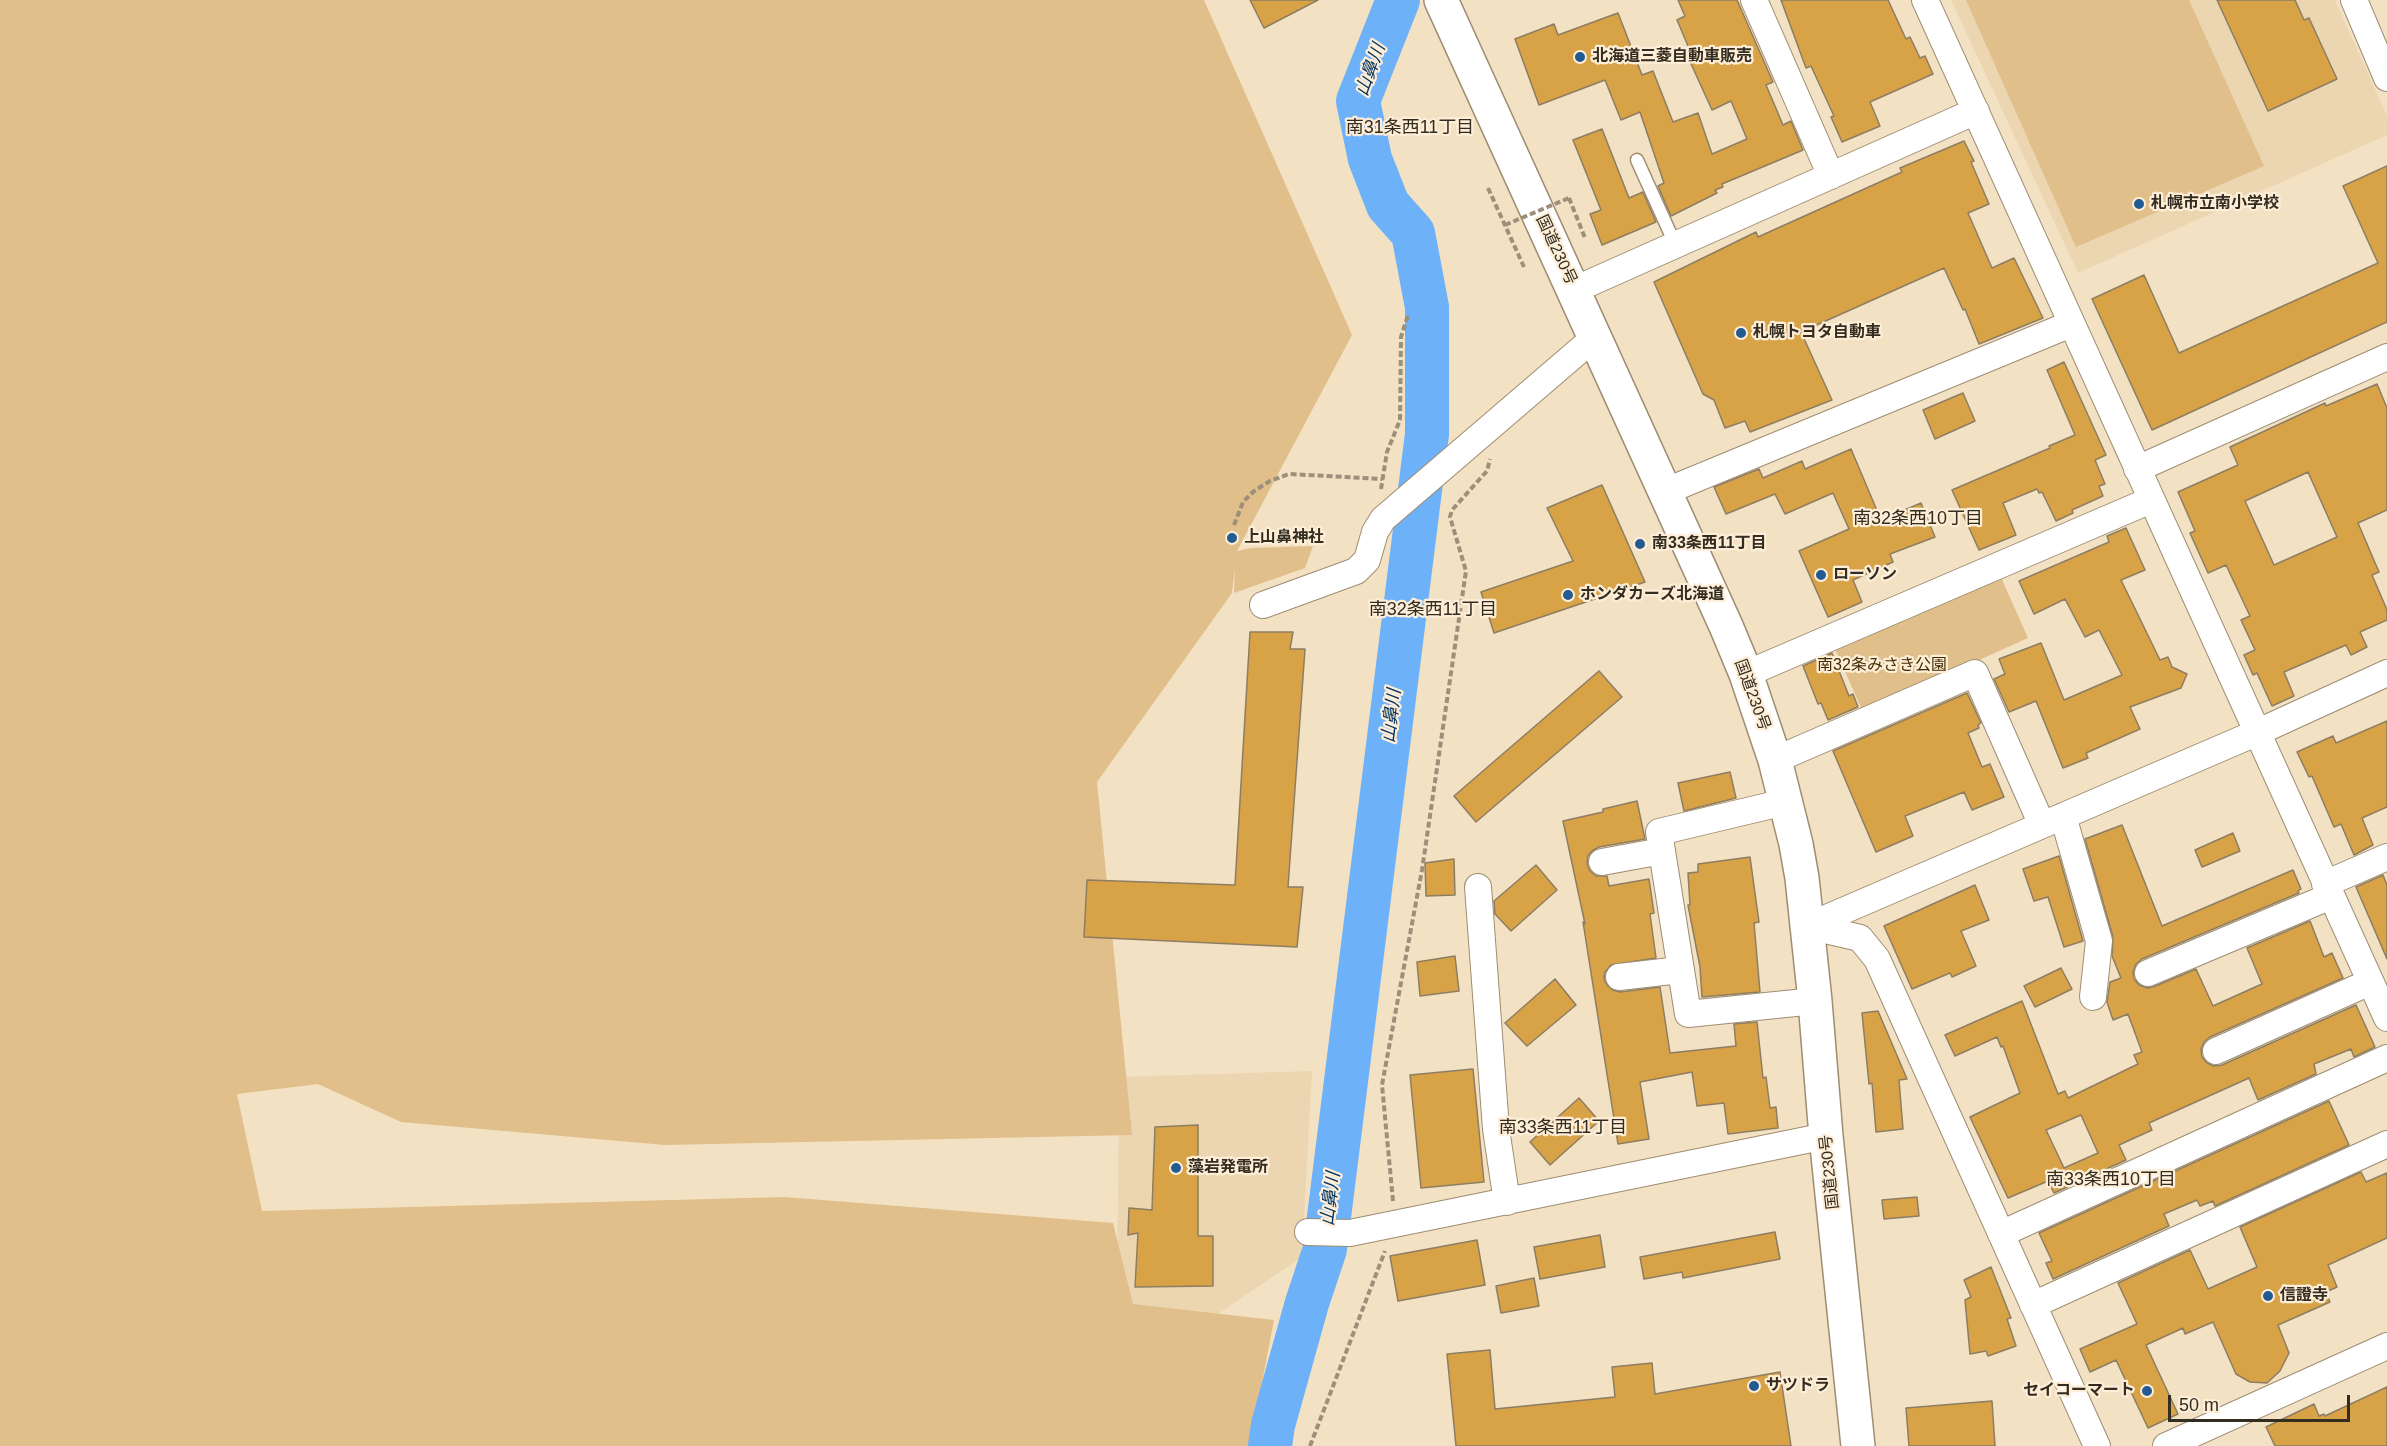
<!DOCTYPE html>
<meta charset="utf-8">
<style>
body{margin:0}
#map{position:relative;width:2387px;height:1446px;overflow:hidden;background:#f3e1c3;font-family:Arial,sans-serif}
canvas{display:block}
.scale{position:absolute;left:2168px;top:1395px;width:182px;height:27px;box-sizing:border-box;border:3px solid #332c20;border-top:0;padding-left:8px;font-size:18px;line-height:21px;white-space:nowrap;color:#332c20;-webkit-text-stroke:4px #feeed7;paint-order:stroke}
</style>
<div id="map">
<canvas width="2387" height="1446"></canvas>
<div class="scale">50 m</div>
</div>
<script>
const context = document.querySelector('canvas').getContext('2d');
context.lineJoin = 'round';
function paint(path, color) { context.fillStyle = color; context.fill(path, 'evenodd'); }
const poly = rows => new Path2D(rows.map(r => 'M' + r).join(''));
function stroke(path, color, width, dash) { context.strokeStyle = color; context.lineWidth = width; context.lineCap = dash ? 'butt' : 'round'; context.setLineDash(dash || []); context.stroke(path); }
function drawText(font, color, halo, rows, align = 'center') {
  context.font = font + ' Arial,"Noto Sans JP",sans-serif'; context.lineWidth = 4.5; context.setLineDash([]); context.textBaseline = 'middle'; context.strokeStyle = halo; context.fillStyle = color; for (const [text, x, y, turn = 0] of rows) {
    context.save(); context.translate(x, y); context.rotate((+turn || 0) * Math.PI / 180); context.textAlign = isNaN(turn) ? turn : align; if (halo) context.strokeText(text, 0, 0); context.fillText(text, 0, 0); context.restore();
  }
}
const built = poly([
 [1951,0,2335,0,2387,116,2387,135,2078,273],
 [1312,1071,1302,1257,1215,1316,1117,1313,1119,1077]
]);
const green = poly([
 [0,0,1204,0,1352,335,1237,551,1252,548,1313,546,1305,568,1234,593,1235,567,1232,593,1097,782,1132,1135,665,1145,401,1122,318,1084,237,1094,262,1211,784,1197,1113,1223,1133,1304,1274,1320,1250,1446,0,1446],
 [1966,0,2189,0,2264,166,2076,247],
 [2000,575,2028,638,1863,712,1835,649]
]);
const river = poly([
 [1270,1446,1273,1425,1307,1303,1325,1249,1427,434,1427,307,1413,233,1388,205,1370,159,1358,101,1398,0]
]);
const building = poly([
 [1250,0,1318,0,1264,28,1250,0],
 [1678,0,1737,0,1773,82,1766,85,1783,125,1791,121,1803,150,1722,184,1723,187,1715,190,1717,193,1671,216,1658,186,1664,183,1640,112,1621,120,1605,80,1539,105,1515,39,1554,24,1558,35,1618,13,1642,75,1653,71,1673,122,1698,113,1712,154,1747,139,1731,101,1712,110,1687,55,1691,53,1677,20,1685,16,1678,0],
 [1781,0,1888,0,1906,39,1910,37,1920,58,1925,56,1933,74,1870,102,1880,126,1842,142,1831,117,1834,116,1811,66,1806,68,1781,0],
 [2217,0,2295,0,2304,20,2309,18,2337,79,2268,111,2217,0],
 [1602,129,1629,198,1643,192,1656,222,1602,245,1590,214,1601,210,1573,140,1602,129],
 [1964,141,1974,161,1971,162,1989,204,1968,213,1992,268,2014,258,2043,318,1979,344,1965,309,1963,310,1944,268,1801,332,1832,400,1750,432,1745,421,1725,428,1714,400,1703,394,1654,282,1756,232,1758,237,1902,172,1900,168,1964,141],
 [2387,166,2387,322,2152,430,2092,299,2144,275,2179,353,2378,263,2343,186,2387,166],
 [2064,362,2106,455,2095,460,2105,484,2099,486,2103,496,2072,510,2073,513,2056,521,2042,492,2039,493,2037,489,2003,503,2016,535,1979,550,1952,490,2050,448,2049,446,2075,435,2047,370,2064,362],
 [2377,384,2387,408,2387,510,2358,523,2379,572,2372,575,2387,610,2387,620,2360,632,2367,647,2351,655,2346,645,2284,672,2294,696,2272,706,2257,673,2253,675,2244,655,2255,650,2241,620,2250,616,2226,565,2208,573,2190,533,2195,531,2178,492,2238,465,2230,447,2325,403,2326,406,2377,384],
 [2308,472,2337,537,2274,565,2245,501,2308,472],
 [1963,393,1975,421,1935,439,1923,410,1963,393],
 [1851,449,1881,520,1921,503,1935,537,1890,554,1893,562,1853,580,1862,602,1828,617,1799,551,1849,529,1833,493,1785,514,1775,494,1726,514,1714,487,1759,469,1763,478,1802,461,1805,469,1851,449],
 [1602,485,1645,582,1494,633,1481,592,1573,561,1547,508,1602,485],
 [2126,528,2145,570,2121,580,2160,660,2168,657,2172,667,2187,674,2181,688,2130,707,2140,729,2086,753,2088,758,2063,768,2036,701,2009,712,1994,679,2005,674,1999,659,2041,643,2064,700,2122,675,2099,630,2085,637,2065,599,2034,614,2019,581,2109,542,2107,536,2126,528],
 [1250,632,1293,632,1290,649,1305,649,1288,887,1303,887,1297,947,1084,937,1087,880,1235,885,1250,632],
 [1832,653,1849,696,1853,694,1858,707,1828,720,1821,703,1818,704,1803,666,1832,653],
 [1599,671,1622,697,1476,822,1454,796,1599,671],
 [1967,693,1981,723,1978,725,1979,728,1968,733,1982,767,1990,764,2004,797,1972,810,1964,792,1905,816,1913,836,1876,852,1833,751,1967,693],
 [2387,721,2387,807,2362,818,2373,845,2354,855,2341,824,2334,827,2312,776,2309,777,2297,752,2333,736,2336,743,2387,721],
 [1730,772,1736,798,1684,811,1678,783,1730,772],
 [1637,801,1645,839,1599,847,1592,851,1588,856,1587,864,1590,871,1596,876,1607,876,1609,886,1649,879,1654,913,1650,914,1656,958,1611,965,1605,972,1604,979,1607,985,1613,990,1620,992,1660,987,1670,1053,1736,1046,1734,1024,1757,1022,1763,1078,1766,1077,1770,1108,1776,1107,1778,1128,1728,1134,1724,1103,1697,1106,1692,1072,1640,1082,1649,1139,1618,1144,1583,922,1585,924,1563,821,1603,812,1603,809,1637,801],
 [2122,825,2162,926,2293,870,2301,889,2298,891,2299,893,2142,959,2136,964,2133,972,2134,979,2139,985,2147,988,2153,987,2196,969,2213,1006,2262,984,2247,948,2310,921,2324,957,2332,953,2343,978,2210,1037,2204,1042,2201,1049,2202,1057,2207,1063,2214,1066,2222,1065,2356,1005,2375,1047,2354,1057,2351,1049,2314,1064,2316,1074,2258,1100,2249,1078,2149,1123,2152,1130,2119,1145,2126,1160,2054,1193,2048,1181,2008,1198,1970,1117,2020,1093,2003,1046,2001,1047,1997,1037,1955,1056,1945,1035,2022,1001,2058,1094,2065,1091,2068,1098,2138,1064,2134,1055,2142,1052,2128,1014,2113,1020,2107,1002,2110,982,2121,978,2112,956,2113,937,2085,839,2122,825],
 [2081,1115,2098,1153,2064,1168,2046,1130,2081,1115],
 [2233,833,2240,851,2202,867,2195,850,2233,833],
 [2059,856,2083,941,2064,947,2048,897,2034,901,2023,869,2059,856],
 [1750,857,1759,922,1754,923,1760,992,1702,997,1700,967,1688,905,1690,905,1688,873,1698,872,1698,864,1750,857],
 [1454,859,1455,895,1426,896,1425,863,1454,859],
 [1536,865,1557,890,1511,931,1495,914,1494,901,1536,865],
 [2383,875,2387,885,2387,959,2356,887,2383,875],
 [1975,885,1989,920,1961,931,1976,966,1952,977,1950,973,1912,989,1884,926,1975,885],
 [1455,956,1459,991,1420,996,1417,962,1455,956],
 [2061,968,2072,989,2035,1007,2024,986,2061,968],
 [1555,979,1576,1005,1527,1046,1505,1023,1555,979],
 [1878,1011,1907,1079,1899,1080,1903,1129,1876,1132,1872,1083,1869,1084,1862,1013,1878,1011],
 [1473,1069,1484,1182,1421,1188,1410,1075,1473,1069],
 [1579,1098,1599,1121,1550,1165,1530,1142,1579,1098],
 [2329,1101,2349,1145,2215,1206,2213,1201,2200,1206,2197,1200,2164,1214,2169,1226,2053,1279,2046,1263,2052,1261,2039,1233,2329,1101],
 [1198,1125,1198,1236,1213,1236,1213,1286,1135,1287,1138,1233,1128,1235,1129,1208,1152,1210,1155,1127,1198,1125],
 [2361,1172,2366,1182,2387,1173,2387,1238,2328,1265,2337,1287,2326,1292,2330,1302,2278,1325,2289,1353,2280,1371,2267,1383,2250,1382,2236,1374,2213,1322,2185,1334,2183,1328,2146,1345,2178,1414,2148,1428,2116,1360,2090,1372,2080,1349,2137,1324,2118,1283,2190,1250,2208,1289,2257,1267,2240,1227,2361,1172],
 [1917,1197,1919,1216,1884,1219,1882,1200,1917,1197],
 [1775,1232,1780,1259,1683,1278,1682,1272,1644,1279,1640,1257,1775,1232],
 [1600,1235,1605,1267,1540,1279,1534,1247,1600,1235],
 [1477,1240,1485,1285,1398,1301,1390,1256,1477,1240],
 [1991,1267,2011,1318,2007,1319,2016,1346,1988,1356,1986,1351,1970,1354,1965,1300,1971,1297,1964,1280,1991,1267],
 [1534,1278,1539,1306,1501,1313,1496,1286,1534,1278],
 [1490,1350,1495,1409,1615,1397,1612,1367,1652,1363,1655,1394,1780,1372,1791,1446,1456,1446,1447,1354,1490,1350],
 [2387,1387,2387,1446,2275,1446,2266,1427,2314,1404,2319,1416,2324,1414,2325,1416,2387,1387],
 [1992,1401,1995,1446,1909,1446,1906,1408,1992,1401]
]);
const path = poly([
 [1488,188,1524,267],
 [1569,198,1585,238],
 [1381,489,1387,452,1400,420,1401,337,1408,315],
 [1234,525,1243,502,1254,491,1270,481,1289,474,1382,479],
 [1393,1201,1382,1085,1422,870,1466,571,1450,517,1452,510,1487,471,1490,459],
 [1310,1446,1385,1251]
]);
const lane = poly([
 [1637,160,1676,246]
]);
const street = poly([
 [1754,0,1831,176],
 [1925,0,2387,1018],
 [2354,0,2387,78],
 [1574,290,1976,111],
 [2137,469,2387,357],
 [1664,492,2071,324],
 [1263,605,1356,571,1367,560,1375,532,1383,519,1595,337],
 [1746,674,2151,500],
 [1775,760,1975,673,2042,825],
 [1785,802,1659,832,1662,851,1688,1014,1815,1001],
 [2063,816,2099,941,2093,997],
 [1602,862,1662,851],
 [2325,884,2387,857],
 [1478,887,1496,1129,1507,1202],
 [1808,926,2256,733,2387,673],
 [1808,926,1860,938,1877,959,2097,1446],
 [2148,973,2331,896],
 [1619,977,1680,970],
 [2216,1051,2370,982],
 [1308,1232,1350,1233,1826,1136],
 [2001,1234,2387,1058],
 [2033,1305,2387,1144],
 [2166,1446,2387,1346]
]);
const highway = poly([
 [1441,0,1726,626,1746,674,1775,760,1796,844,1802,878,1815,1001,1826,1136,1858,1446]
]);
const pathBridge = poly([
 [1505,225,1569,198]
]);
const markers = [
 [1580,57,6,"#225a92"],
 [2139,204,6,"#225a92"],
 [1741,333,6,"#225a92"],
 [1232,538,6,"#225a92"],
 [1640,544,6,"#225a92"],
 [1821,575,6,"#225a92"],
 [1568,595,6,"#225a92"],
 [1176,1168,6,"#225a92"],
 [2268,1296,6,"#225a92"],
 [1754,1386,6,"#225a92"],
 [2147,1391,6,"#225a92"]
];
const poiNames = [
 ["北海道三菱自動車販売",1592,57],
 ["札幌市立南小学校",2151,204],
 ["札幌トヨタ自動車",1753,333],
 ["上山鼻神社",1244,538],
 ["南33条西11丁目",1652,544],
 ["ローソン",1833,575],
 ["ホンダカーズ北海道",1580,595],
 ["藻岩発電所",1188,1168],
 ["信證寺",2280,1296],
 ["サツドラ",1766,1386],
 ["セイコーマート",2135,1391,"right"]
];
const streetNames = [
 ["国道230号",1556,250,65],
 ["国道230号",1752,695,70],
 ["国道230号",1830,1172,-96]
];
const parkNames = [
 ["南32条みさき公園",1882,666]
];
const waterNames = [
 ["山鼻川",1371,70,-70],
 ["山鼻川",1392,716,-83],
 ["山鼻川",1331,1199,-83]
];
const neighbourhoodNames = [
 ["南31条西11丁目",1410,128],
 ["南32条西10丁目",1918,519],
 ["南32条西11丁目",1433,610],
 ["南33条西11丁目",1563,1128],
 ["南33条西10丁目",2111,1180]
];
paint(built, '#ebd6b1');
paint(green, '#e0bf8a');
stroke(river, '#6db1f9', 44);
paint(building, '#d7a346');
stroke(building, '#8e7d62', 1.5);
stroke(lane, '#9e8d71', 15);
stroke(street, '#9e8d71', 28);
stroke(highway, '#9e8d71', 36);
stroke(path, '#9d8f7a', 4, [6, 3]);
stroke(lane, '#fff', 12);
stroke(street, '#fff', 26);
stroke(highway, '#fff', 33);
stroke(pathBridge, '#9d8f7a', 4, [6, 3]);
for (const [x, y, r, color] of markers) { const dot = new Path2D(); dot.arc(x, y, r, 0, 2 * Math.PI); context.fillStyle = color; context.fill(dot); stroke(dot, '#feeed7', 2); }
drawText('bold 16px', '#332c20', '#feeed7', poiNames, 'left');
drawText('16px', '#332c20', '#feeed7', streetNames);
drawText('16px', '#402b02', '#feeed7', parkNames);
drawText('italic 18px', '#033663', '#feeed7', waterNames);
drawText('18px', '#332c20', '#feeed7', neighbourhoodNames);
</script>
